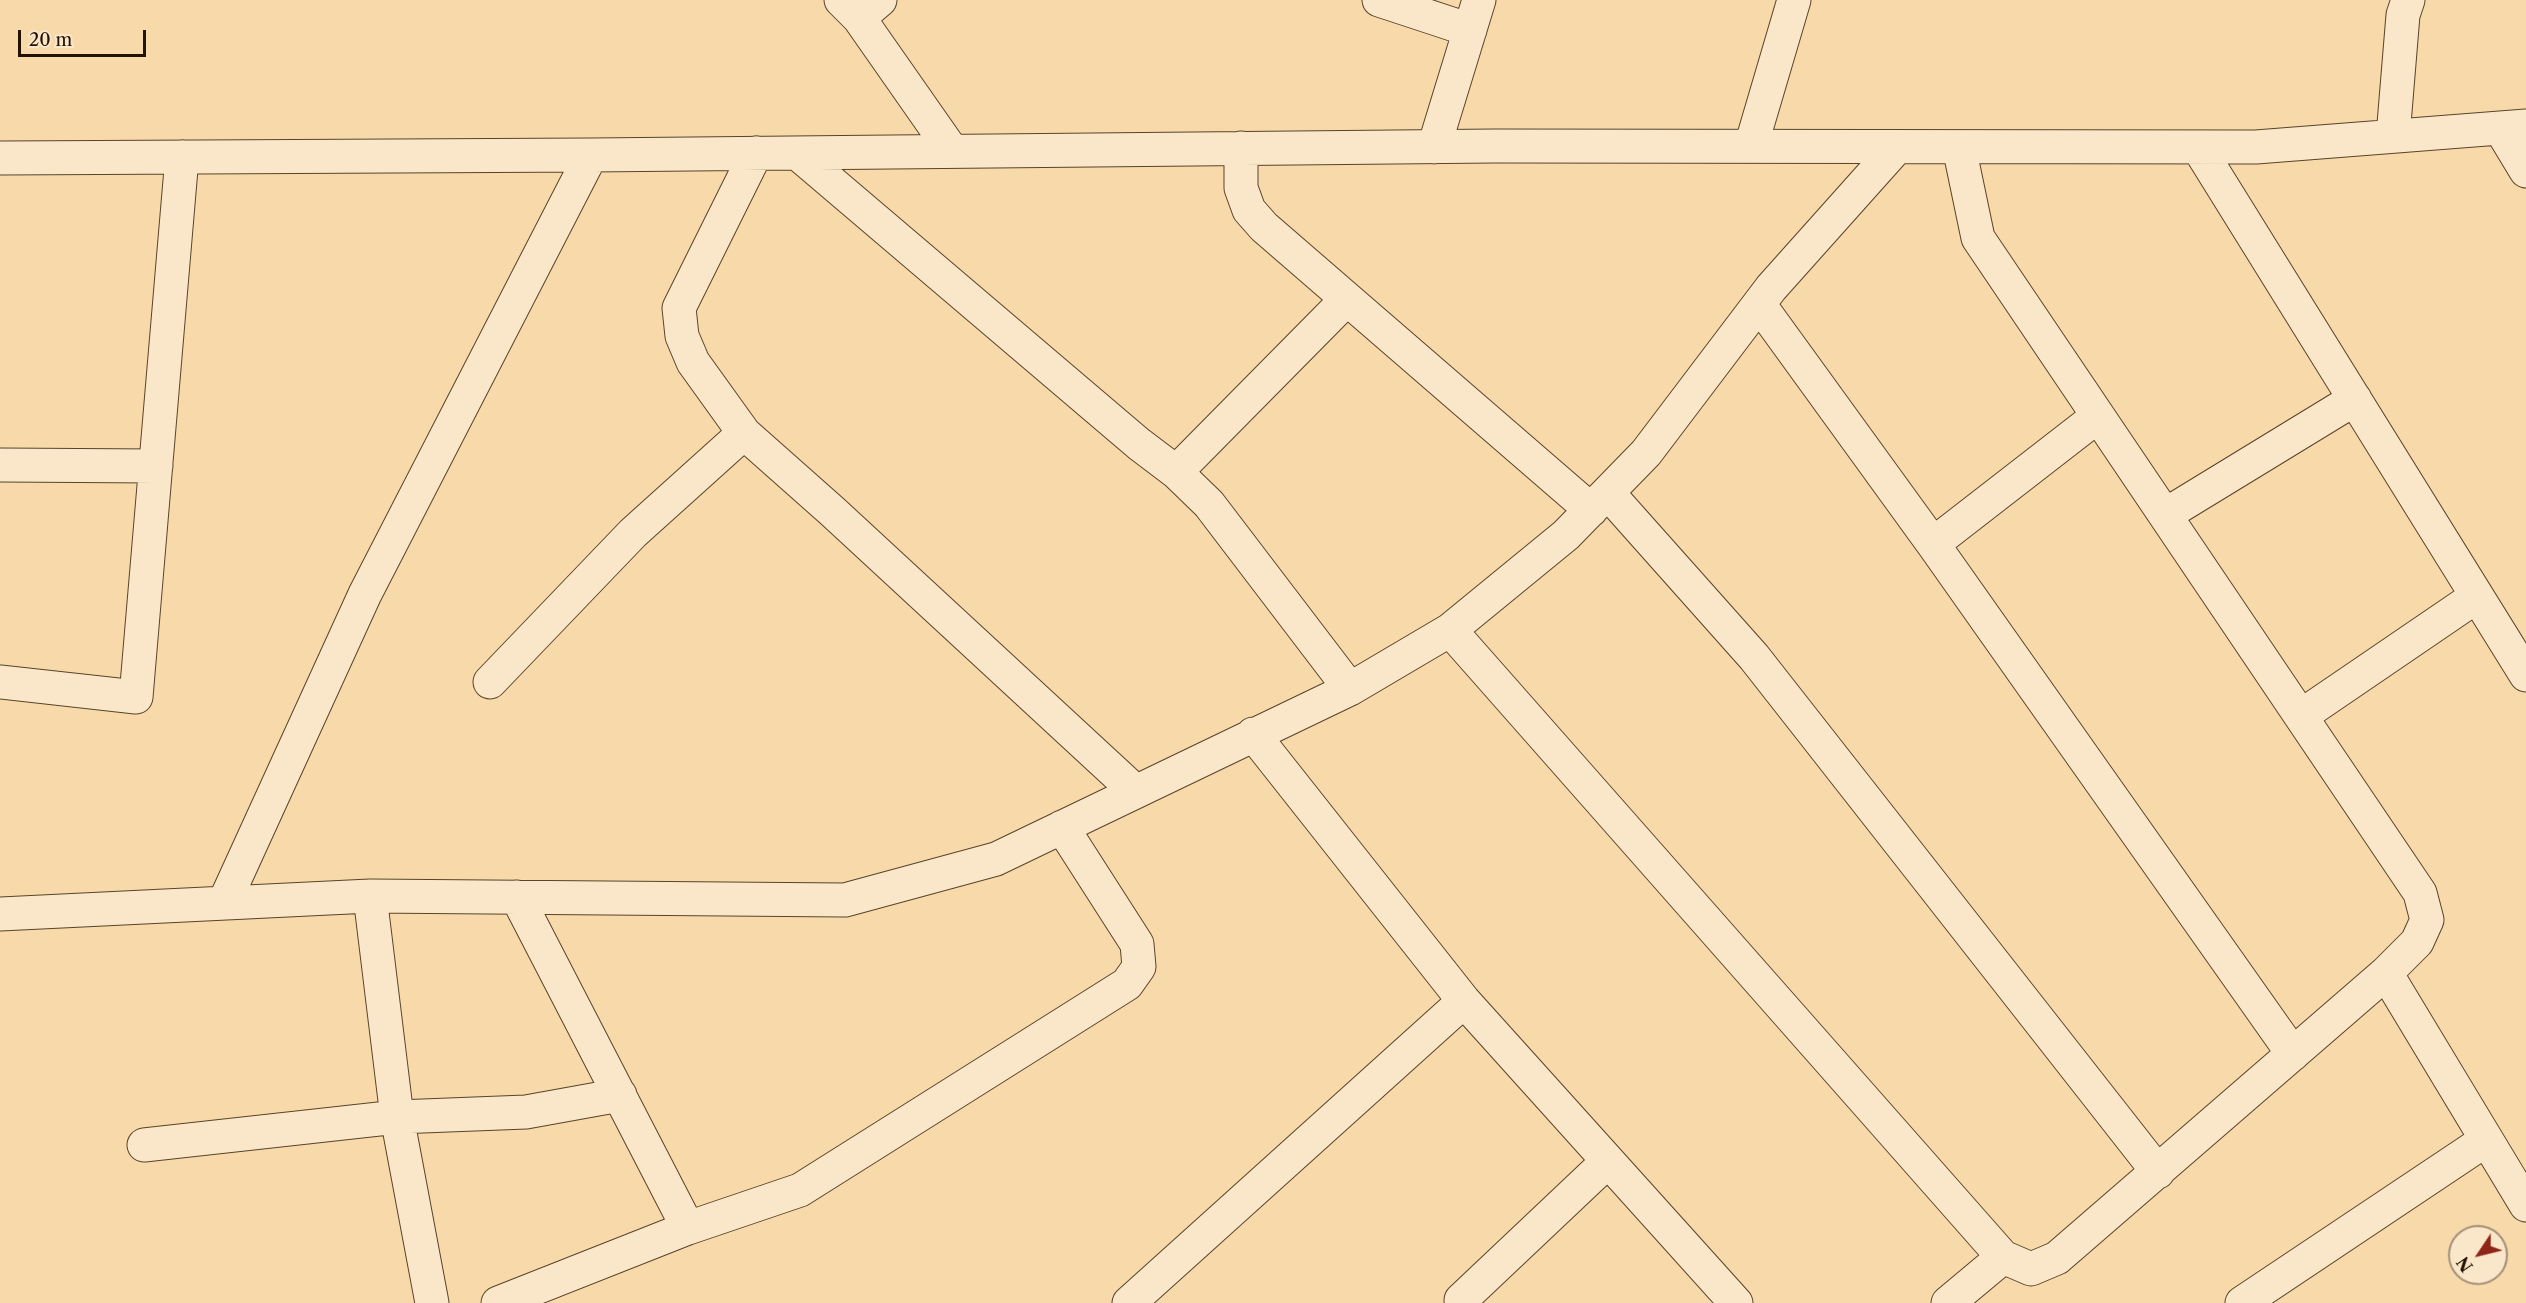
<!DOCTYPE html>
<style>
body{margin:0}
#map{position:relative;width:2526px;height:1303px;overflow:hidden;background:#f7d9aa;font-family:"Libre Caslon Text",serif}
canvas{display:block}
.north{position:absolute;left:2448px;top:1225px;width:60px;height:60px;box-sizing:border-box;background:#fae6c8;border:2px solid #a49178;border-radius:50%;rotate:235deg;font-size:16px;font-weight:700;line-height:24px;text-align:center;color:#231200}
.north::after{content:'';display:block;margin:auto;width:21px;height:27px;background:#8f2418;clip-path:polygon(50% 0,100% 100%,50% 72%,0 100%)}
.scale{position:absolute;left:18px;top:30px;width:128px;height:27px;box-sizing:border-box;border:3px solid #231200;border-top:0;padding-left:8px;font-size:18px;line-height:21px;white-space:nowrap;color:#231200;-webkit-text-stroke:4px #fae6c8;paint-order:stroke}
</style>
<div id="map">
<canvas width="2526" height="1303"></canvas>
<div class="north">N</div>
<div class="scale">20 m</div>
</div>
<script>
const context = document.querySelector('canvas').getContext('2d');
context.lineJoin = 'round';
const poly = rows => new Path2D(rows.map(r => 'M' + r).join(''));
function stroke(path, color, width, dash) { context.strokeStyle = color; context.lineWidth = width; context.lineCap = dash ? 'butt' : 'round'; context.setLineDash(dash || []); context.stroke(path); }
const minor = poly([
 [841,0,859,18,952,151],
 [1379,0,1470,30],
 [859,18,880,0],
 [2500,128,2526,171],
 [2393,136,2403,15,2408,0],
 [1751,146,1794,0],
 [1434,147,1479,0],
 [1959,147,1978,238,2420,893,2427,920,2417,942,2386,973,2526,1205],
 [2198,147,2526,675],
 [1241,148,1241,188,1249,210,1264,227,1591,510],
 [797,153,1139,444,1176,472,1209,504,1350,689],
 [0,158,591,155,1495,146,2256,147,2526,126],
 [1759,304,1933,544],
 [2098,416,1933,544,2293,1054],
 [744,433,693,362,682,336,679,308,756,153],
 [0,465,156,466],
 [1176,472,1347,299],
 [1608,493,1754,657,2158,1172],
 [2165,515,2355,399],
 [1450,630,2003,1257],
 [0,682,136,697,182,157],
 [490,682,633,533,744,433,832,511,1135,791],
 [2301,716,2477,596],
 [1253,734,1464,1001,1736,1303],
 [370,896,397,1117,432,1303],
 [517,897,688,1228],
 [224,903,365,594,591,155],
 [0,914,370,896,845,900,996,859,1350,689,1450,630,1566,535,1646,453,1771,288,1897,147],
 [144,1145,397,1117,526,1112,620,1095],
 [1461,1300,1608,1161],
 [498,1303,688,1228,800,1190,1127,984,1139,967,1137,944,1062,827],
 [1129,1303,1464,1001],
 [1948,1303,2003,1257,2031,1269,2057,1258,2386,973],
 [2242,1303,2486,1140]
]);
stroke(minor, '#58442a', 35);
stroke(minor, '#fae6c8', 33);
</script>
